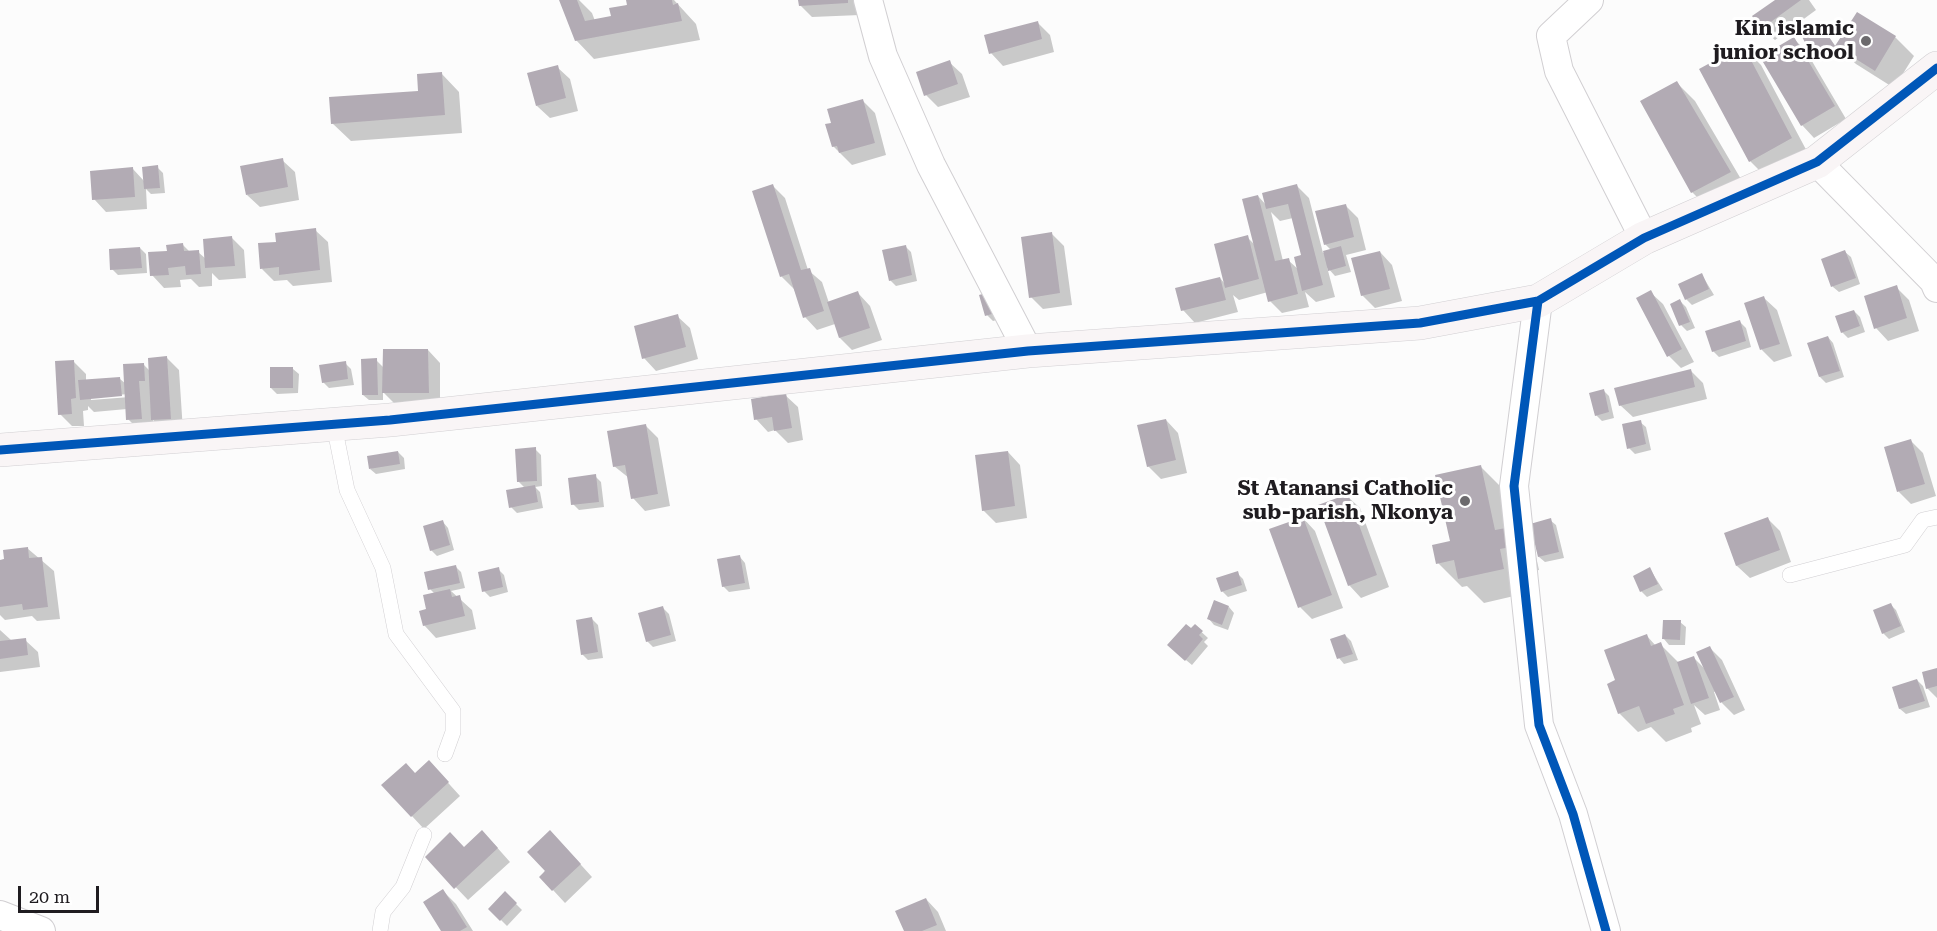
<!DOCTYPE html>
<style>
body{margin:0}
#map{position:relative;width:1937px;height:931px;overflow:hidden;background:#fcfcfc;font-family:"Roboto Serif",serif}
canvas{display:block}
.scale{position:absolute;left:18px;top:886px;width:81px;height:27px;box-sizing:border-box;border:3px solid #1f1c20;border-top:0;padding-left:8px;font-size:18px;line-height:21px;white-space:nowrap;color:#1f1c20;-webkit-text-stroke:4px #fff;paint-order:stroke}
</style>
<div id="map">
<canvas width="1937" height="931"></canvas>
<div class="scale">20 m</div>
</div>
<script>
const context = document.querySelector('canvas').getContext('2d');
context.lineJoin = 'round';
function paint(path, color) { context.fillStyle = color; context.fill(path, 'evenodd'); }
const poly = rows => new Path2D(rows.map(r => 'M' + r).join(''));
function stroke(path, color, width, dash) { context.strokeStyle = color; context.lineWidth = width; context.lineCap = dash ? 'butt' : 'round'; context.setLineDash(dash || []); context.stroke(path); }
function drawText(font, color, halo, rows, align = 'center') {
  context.font = font + ' "Roboto Serif",serif'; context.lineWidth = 6; context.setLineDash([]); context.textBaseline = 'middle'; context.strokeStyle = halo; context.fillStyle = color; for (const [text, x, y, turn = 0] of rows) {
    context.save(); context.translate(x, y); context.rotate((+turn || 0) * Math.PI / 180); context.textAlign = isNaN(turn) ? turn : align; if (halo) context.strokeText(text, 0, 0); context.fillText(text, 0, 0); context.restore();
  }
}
const shadow = poly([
 [561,0,579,0,592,13,595,21,612,18,632,0,674,0,696,24,700,40,594,59,576,40],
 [800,0,859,0,860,15,812,17,800,5],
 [1777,0,1809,0,1816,10,1775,40,1762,28],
 [1857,14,1895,37,1914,56,1894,88,1856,64,1842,51,1818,61,1812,55,1820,25,1836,47],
 [1037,22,1050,35,1054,52,1003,66,991,53],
 [1794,39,1806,51,1846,119,1814,138,1802,125],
 [1743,47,1761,65,1810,157,1768,179,1750,161],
 [949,62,962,74,970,97,938,107,926,95],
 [557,67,570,79,578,111,550,118,537,106],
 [441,73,459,92,462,133,351,141,332,123,420,92],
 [1677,83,1695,101,1748,191,1710,210,1692,192],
 [862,100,875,113,886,155,852,165,833,146,832,124],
 [282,160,295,172,299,200,260,207,247,195],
 [157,167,163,173,165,193,151,194,146,189,147,209,106,212,94,199,133,169,144,181],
 [773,186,785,198,808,270,822,282,829,303,858,293,870,306,882,340,852,350,840,338,835,324,817,330,805,317,794,289,781,276],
 [1297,186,1309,198,1323,253,1331,250,1325,244,1345,205,1358,218,1366,250,1346,255,1351,272,1335,276,1327,267,1335,297,1316,302,1305,292,1309,307,1282,313,1270,301,1268,292,1239,300,1233,295,1238,312,1195,323,1183,310,1220,278,1225,284,1247,237,1256,246,1258,196,1267,206],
 [1271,212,1280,221,1293,218,1303,256,1299,270,1288,260,1283,261],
 [315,230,328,242,332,282,293,286,287,280,274,281,262,269,278,243],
 [1051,233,1064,246,1072,305,1043,309,1031,297],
 [232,238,244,250,246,278,219,280,212,273,212,286,199,287,191,279,180,280,181,287,164,288,152,275,168,252,183,245,190,252,198,252,206,259],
 [905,246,911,252,917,281,896,286,890,280],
 [140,248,146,254,147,273,118,275,112,269],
 [1380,252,1392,265,1402,301,1375,308,1362,295],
 [1845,252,1851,257,1860,284,1839,292,1833,287,1823,260],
 [1702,275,1714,295,1692,305,1686,299],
 [1896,287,1909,300,1919,331,1888,341,1876,328],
 [1650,292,1663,304,1694,362,1681,368,1669,356],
 [981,296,1004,318,993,321,987,315],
 [1764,298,1777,310,1792,356,1774,362,1762,350,1746,304],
 [1680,301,1686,307,1695,328,1687,331,1681,325],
 [1854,311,1860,317,1865,332,1848,338,1842,332],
 [677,316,690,328,698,359,656,371,644,358],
 [1740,322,1746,328,1751,347,1719,357,1713,351],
 [1828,337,1833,343,1844,377,1826,383,1820,377,1809,344],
 [428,350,440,363,440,405,396,405,383,392,383,400,369,400,363,395,376,360,384,368],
 [167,358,179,370,183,431,165,432,153,420,153,431,140,431,128,419,127,409,94,412,88,406,88,410,83,411,84,426,72,426,60,414,73,361,86,374,86,381,120,379,126,384,144,365,150,371],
 [129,394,130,397,91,400,91,397],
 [345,363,351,369,354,385,329,388,323,382],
 [293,369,299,374,298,393,277,394,271,388],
 [1691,371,1703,383,1707,399,1633,417,1620,405],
 [1603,390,1609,396,1614,418,1602,421,1596,415],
 [785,395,798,407,803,440,788,443,775,430,768,432,756,419],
 [1166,420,1178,433,1187,473,1161,479,1148,466],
 [1640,422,1646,427,1651,450,1635,454,1629,448],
 [646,426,658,438,670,506,645,511,633,498,629,478,614,466],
 [1911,441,1923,453,1936,496,1911,504,1899,492,1886,448],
 [535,449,541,455,542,486,535,487,540,492,543,508,517,513,511,507,525,488,518,481],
 [398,452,404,458,405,469,376,474,370,469],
 [1008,452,1020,465,1027,518,996,523,983,510],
 [1481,467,1505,491,1535,552,1539,570,1523,573,1527,593,1484,603,1467,586,1462,587,1438,563,1452,542],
 [595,476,601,482,604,507,579,510,573,504],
 [1347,496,1360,508,1389,587,1361,598,1349,585],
 [1303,518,1315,531,1343,608,1312,619,1300,607],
 [1767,518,1780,531,1791,562,1750,578,1737,566,1726,534],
 [1550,520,1556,525,1564,558,1545,562,1539,557],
 [443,522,448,528,454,550,437,556,431,550],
 [27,548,54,571,60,619,37,621,32,616,5,620,0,615,0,561],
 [740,557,745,563,750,589,729,592,723,586],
 [455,566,461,572,465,588,451,591,472,610,476,629,436,638,424,625,435,594,430,589],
 [498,569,504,575,508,592,490,597,484,591],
 [1650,569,1663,590,1647,597,1641,591],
 [1237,573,1243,579,1247,591,1228,597,1222,591],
 [1890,604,1896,610,1905,632,1889,639,1883,633],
 [1229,607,1234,613,1228,630,1214,625,1209,619],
 [663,608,669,614,676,641,653,647,647,641],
 [592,619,598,625,603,658,588,660,582,654],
 [1680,622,1686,627,1685,645,1669,645,1664,639],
 [1195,626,1208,638,1204,642,1208,646,1192,665,1175,651],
 [0,630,11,640,25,640,38,652,40,667,0,672],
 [1345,635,1351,641,1358,660,1344,664,1339,658],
 [1647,636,1656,646,1660,644,1679,663,1694,658,1705,669,1709,647,1722,660,1745,710,1734,715,1722,703,1716,691,1714,692,1720,710,1705,715,1694,705,1701,724,1691,728,1692,732,1666,742,1651,727,1638,732,1619,713,1617,681],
 [1937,670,1937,698,1927,688],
 [1917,680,1923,686,1930,707,1906,714,1900,709,1894,688],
 [416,774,441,775,460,796,424,829,384,786],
 [494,844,510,862,468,900,427,857],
 [562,844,592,877,565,903,541,877],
 [443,891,456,904,473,931,443,931],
 [505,893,522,910,507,926,490,909],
 [926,899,938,912,946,931,905,931]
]);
const building = poly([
 [559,0,577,0,585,21,611,16,609,8,627,5,626,0,672,0,673,5,678,3,682,21,575,41],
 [798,0,848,0,848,3,799,6],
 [1775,0,1801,0,1761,29,1752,16],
 [1857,12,1896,36,1875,71,1835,46],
 [1038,21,1042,39,989,54,984,35],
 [1820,23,1835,46,1811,56,1800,32],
 [1794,37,1835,106,1801,126,1760,57],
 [1743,45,1792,138,1749,162,1699,69],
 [950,60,958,84,924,96,916,72],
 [558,65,566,98,536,106,527,73],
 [442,72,445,115,331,124,329,97,418,91,417,74],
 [1677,81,1731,172,1691,193,1640,101],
 [863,99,875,143,839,153,837,146,832,147,825,124,831,123,827,109],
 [283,158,288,187,246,195,240,166],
 [158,165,160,188,144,189,142,167],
 [133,167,135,197,92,200,90,171],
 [773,184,801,270,810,268,824,311,803,318,789,274,780,277,752,191],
 [1297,184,1323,285,1302,291,1294,257,1301,255,1288,204,1266,209,1262,193],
 [1258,195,1275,261,1289,258,1298,294,1268,302,1242,199],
 [1346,204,1354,237,1324,245,1315,211],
 [316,228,320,270,279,275,279,267,260,269,258,243,276,242,275,233],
 [1052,232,1060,293,1029,298,1021,237],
 [1248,235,1259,279,1225,288,1214,244],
 [232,236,235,266,205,268,203,239],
 [183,243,184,251,199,250,201,274,186,275,185,266,168,268,169,275,150,276,148,252,167,251,166,245],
 [906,245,912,275,889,281,882,250],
 [1341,246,1346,266,1328,271,1323,251],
 [140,247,142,268,110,270,109,249],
 [1845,250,1856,278,1831,287,1821,259],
 [1380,251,1390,289,1361,296,1351,258],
 [1702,273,1709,289,1685,300,1678,284],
 [1220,277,1226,300,1181,311,1175,288],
 [1897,285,1907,318,1874,329,1864,296],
 [1651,290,1682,349,1667,357,1636,298],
 [858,291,870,328,839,338,827,302],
 [993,291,999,312,985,316,979,295],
 [1764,296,1780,344,1760,350,1744,303],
 [1680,299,1690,322,1679,326,1670,304],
 [1854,310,1860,326,1841,333,1835,316],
 [678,314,686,347,642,359,634,326],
 [1740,320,1746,341,1712,352,1705,331],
 [1828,336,1840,371,1819,377,1807,343],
 [383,349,428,349,429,393,382,393],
 [167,356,171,419,151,420,148,358],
 [377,358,378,395,362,395,361,359],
 [74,360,76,398,71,399,72,414,58,415,55,361],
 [346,361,348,379,322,383,319,365],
 [144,363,145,381,139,381,142,419,126,420,123,364],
 [270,367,293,367,293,388,270,388],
 [1691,369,1695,387,1619,406,1614,388],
 [120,377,122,396,80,400,78,380],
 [1604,389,1609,412,1595,416,1589,393],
 [786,393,792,428,774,431,772,417,754,420,751,399],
 [1166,419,1176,460,1147,467,1137,425],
 [1641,420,1646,444,1627,449,1622,424],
 [646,424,658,494,631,499,625,465,613,467,607,431],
 [1911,439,1925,484,1897,492,1884,447],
 [536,447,537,481,517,482,515,449],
 [398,451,400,464,369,469,367,456],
 [1008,451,1015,506,982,511,975,455],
 [1481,465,1495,530,1511,527,1516,546,1500,549,1504,569,1458,579,1454,560,1436,564,1432,545,1450,541,1435,475],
 [596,474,599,502,571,505,568,478],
 [535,485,538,502,509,508,506,490],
 [1348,494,1377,575,1348,586,1318,505],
 [1303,517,1332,595,1298,608,1269,529],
 [1768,517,1780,550,1736,566,1724,533],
 [1551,518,1559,552,1538,557,1530,524],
 [443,520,450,545,430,551,423,526],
 [28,547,29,558,42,557,48,607,23,610,22,604,0,607,0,560,4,559,3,550],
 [740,555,745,583,722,587,717,559],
 [456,565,460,583,428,590,424,572],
 [499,567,503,587,482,592,478,572],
 [1650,567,1658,584,1640,592,1633,576],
 [1238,571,1242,585,1221,592,1216,578],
 [450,589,452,597,460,595,465,616,423,626,419,611,426,609,423,595],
 [1214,600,1229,606,1222,625,1207,619],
 [1891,603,1901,626,1882,634,1873,610],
 [663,606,671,635,646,642,638,613],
 [592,617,598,652,581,655,576,620],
 [1663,620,1681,620,1680,640,1662,639],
 [1186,624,1191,628,1195,624,1203,631,1199,635,1203,639,1185,661,1167,645],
 [1345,634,1353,654,1337,659,1330,639],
 [1647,634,1651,646,1661,642,1684,705,1673,709,1675,714,1646,724,1639,706,1618,714,1607,684,1615,680,1604,650],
 [26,638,28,655,0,659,0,641],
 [1710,646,1734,697,1720,703,1696,652],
 [1694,656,1709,698,1691,704,1677,662],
 [1937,668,1937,686,1926,689,1922,672],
 [1917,679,1925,701,1899,709,1892,687],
 [429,760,449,782,411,817,381,785,406,763,415,773],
 [482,830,498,848,454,889,425,857,450,832,464,847],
 [550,830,581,864,552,891,539,877,545,871,527,852],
 [443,889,467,927,460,931,441,931,423,902],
 [505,891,517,903,500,921,488,909],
 [926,898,937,925,922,931,904,931,895,911]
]);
const lane = poly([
 [334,425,347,490,383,568,396,634,453,711,453,732,445,754],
 [1790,575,1905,545,1923,520,1937,517],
 [380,931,383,912,403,887,424,835]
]);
const street = poly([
 [868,0,883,56,931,165,1028,351],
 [1589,0,1551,36,1559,71,1644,238],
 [1817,162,1934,281,1937,288],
 [1538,301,1514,486,1539,725,1573,814,1606,931],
 [0,915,41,931]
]);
const secondary = poly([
 [0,450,390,420,1028,351,1420,323,1538,301,1644,238,1817,162,1937,68]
]);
const cycleway = poly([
 [1538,301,1514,486,1539,725,1573,814,1606,931],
 [0,450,390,420,1028,351,1420,323,1538,301,1644,238,1817,162,1937,68]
]);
const markers = [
 [1866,41,6,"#6c6a6d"],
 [1465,501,6,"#6c6a6d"]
];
const poiNames = [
 ["Kin islamic",1854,29],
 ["junior school",1854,53],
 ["St Atanansi Catholic",1453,489],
 ["sub-parish, Nkonya",1453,513]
];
paint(shadow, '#0003');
paint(building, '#b2abb4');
stroke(lane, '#d1cfd2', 16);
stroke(street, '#d1cfd2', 30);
stroke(secondary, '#d1cfd2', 34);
stroke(lane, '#fff', 15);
stroke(street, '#fff', 28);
stroke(secondary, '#f9f5f6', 33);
stroke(cycleway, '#0057b8', 9);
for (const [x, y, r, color] of markers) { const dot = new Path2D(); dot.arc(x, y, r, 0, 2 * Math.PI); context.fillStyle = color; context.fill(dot); stroke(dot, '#fff', 2); }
drawText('bold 21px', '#1f1c20', '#fff', poiNames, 'right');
</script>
